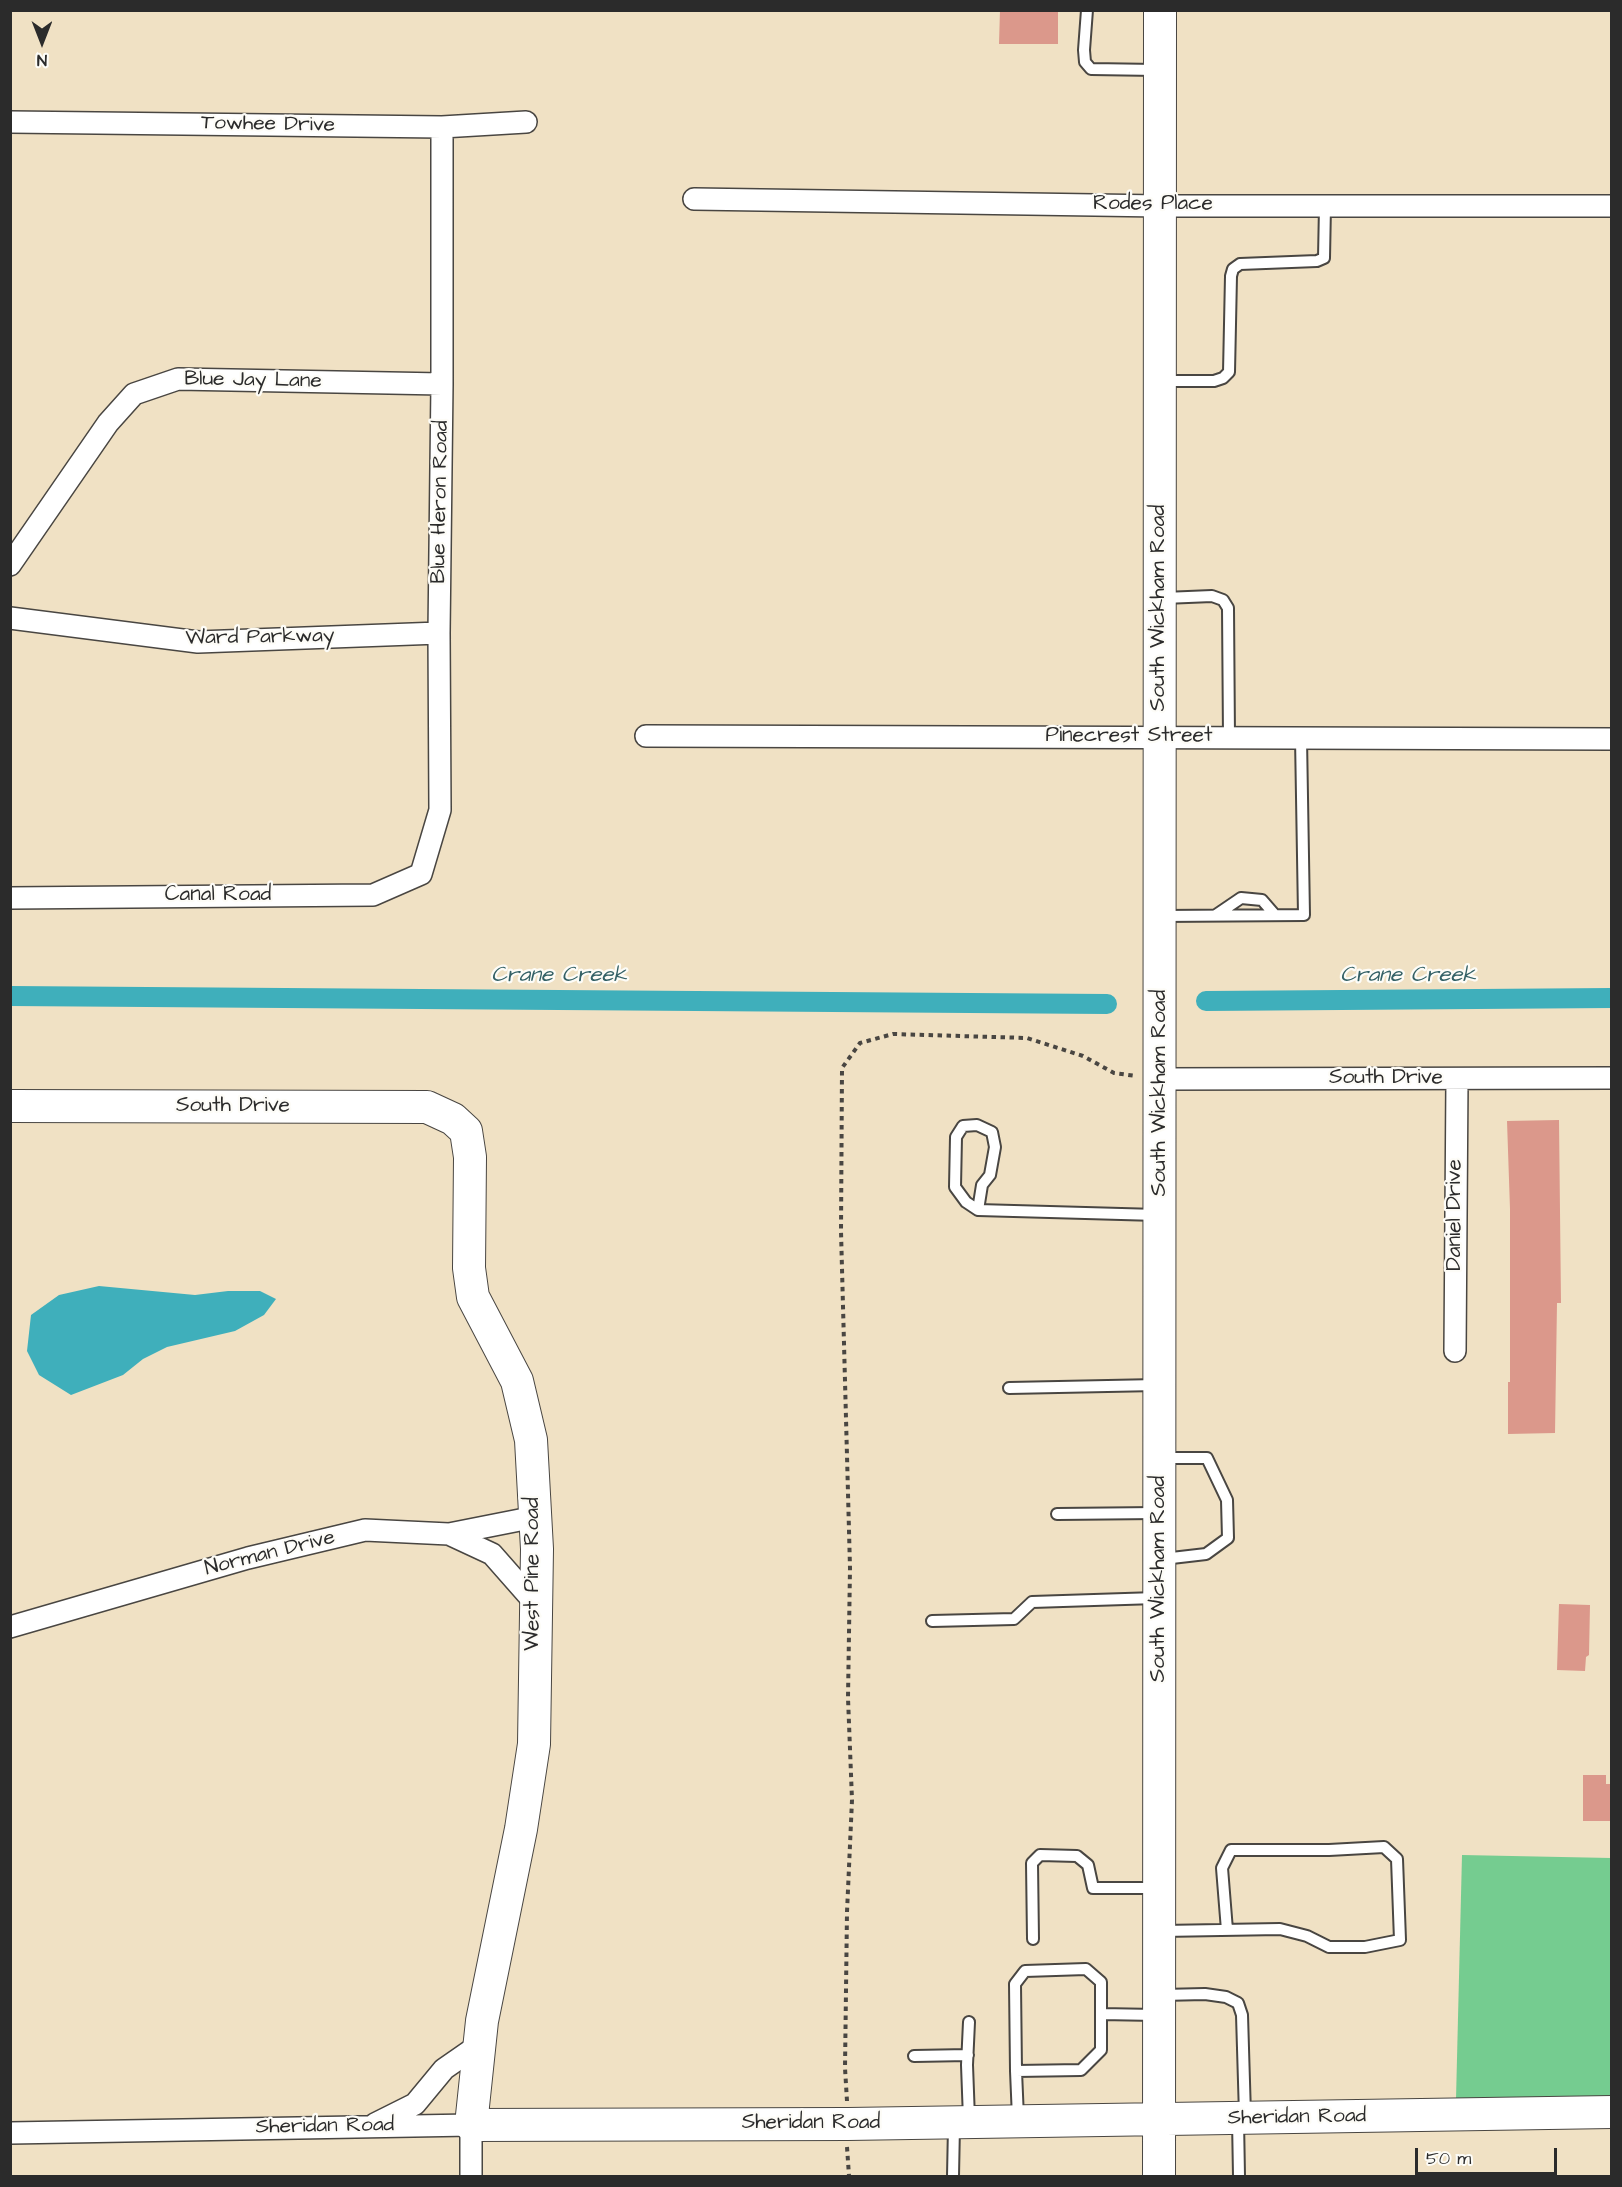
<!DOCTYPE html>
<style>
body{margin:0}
#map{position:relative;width:1622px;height:2187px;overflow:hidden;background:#f0e1c4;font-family:"Architects Daughter",sans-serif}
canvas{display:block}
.frame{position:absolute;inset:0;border:12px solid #2b2b2b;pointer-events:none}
.north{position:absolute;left:12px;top:12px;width:60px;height:60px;-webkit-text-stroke:4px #fdfcf7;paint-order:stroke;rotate:180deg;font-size:16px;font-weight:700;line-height:24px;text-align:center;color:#2b2b2b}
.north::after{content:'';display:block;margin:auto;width:21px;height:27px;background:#2b2b2b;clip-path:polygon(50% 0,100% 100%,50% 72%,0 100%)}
.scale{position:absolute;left:1415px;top:2148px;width:142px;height:27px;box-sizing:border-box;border:3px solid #2b2b2b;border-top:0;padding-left:8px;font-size:18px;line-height:21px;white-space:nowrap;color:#2b2b2b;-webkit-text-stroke:4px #fdfcf7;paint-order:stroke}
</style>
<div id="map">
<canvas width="1622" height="2187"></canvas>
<div class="frame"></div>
<div class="north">N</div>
<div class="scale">50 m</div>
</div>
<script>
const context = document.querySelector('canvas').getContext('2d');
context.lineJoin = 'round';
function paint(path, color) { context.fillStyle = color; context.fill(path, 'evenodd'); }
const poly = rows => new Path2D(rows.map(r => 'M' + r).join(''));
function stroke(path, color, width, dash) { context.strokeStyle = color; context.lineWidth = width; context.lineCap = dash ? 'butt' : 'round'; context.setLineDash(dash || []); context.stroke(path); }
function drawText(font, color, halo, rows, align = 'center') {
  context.font = font + ' "Architects Daughter",sans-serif'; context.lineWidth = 4.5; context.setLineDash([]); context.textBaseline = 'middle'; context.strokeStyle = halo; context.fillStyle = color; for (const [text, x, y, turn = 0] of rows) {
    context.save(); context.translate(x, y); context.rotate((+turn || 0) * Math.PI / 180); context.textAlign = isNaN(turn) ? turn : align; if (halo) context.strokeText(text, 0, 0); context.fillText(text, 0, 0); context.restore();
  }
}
const green = poly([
 [1462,1855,1611,1858,1611,2097,1456,2099]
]);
const water = poly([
 [99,1286,195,1295,228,1291,260,1291,276,1299,264,1315,235,1331,167,1347,143,1359,123,1375,71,1395,39,1375,27,1351,31,1315,59,1295]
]);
const canal = poly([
 [10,996,1107,1004],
 [1206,1001,1612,998]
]);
const building = poly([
 [1000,10,1058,10,1058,44,999,44],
 [1559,1120,1561,1303,1557,1303,1555,1433,1508,1434,1508,1382,1510,1382,1510,1209,1507,1121],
 [1559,1604,1590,1605,1589,1655,1586,1657,1585,1671,1557,1670],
 [1583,1775,1606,1775,1606,1784,1611,1784,1611,1821,1583,1821]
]);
const path = poly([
 [847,2101,845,2068,847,1912,852,1800,848,1698,850,1568,841,1231,842,1068,860,1043,893,1034,1027,1038,1083,1056,1114,1073,1136,1076],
 [847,2147,849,2176]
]);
const lane = poly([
 [1087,10,1084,50,1085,62,1091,69,1157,70],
 [1164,381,1214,381,1223,378,1229,372,1231,276,1233,269,1240,264,1317,261,1324,258,1325,206],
 [1164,598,1212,596,1223,600,1228,608,1229,738],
 [1216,915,1241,898,1262,900,1275,915],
 [1161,916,1304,915,1301,738],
 [978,1210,982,1185,990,1175,995,1147,992,1132,977,1125,963,1126,956,1137,955,1187,966,1202,978,1210,1157,1215],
 [1009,1388,1157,1385],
 [1057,1514,1157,1513],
 [1163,1559,1206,1554,1228,1538,1227,1500,1207,1458,1163,1458],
 [932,1621,1014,1619,1032,1602,1156,1598],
 [1162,1931,1280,1929,1307,1936,1329,1947,1365,1947,1400,1940,1397,1859,1384,1847,1329,1850,1231,1850,1222,1868,1227,1930],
 [1033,1939,1032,1863,1040,1855,1077,1856,1088,1865,1093,1888,1156,1888],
 [1162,1995,1205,1994,1226,1997,1238,2003,1242,2015,1245,2115],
 [969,2022,967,2065,969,2119],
 [914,2056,968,2055],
 [1016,2071,1015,1984,1025,1971,1086,1969,1101,1982,1101,2014],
 [1018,2118,1016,2071,1081,2070,1101,2050,1101,2014,1156,2015],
 [1238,2120,1239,2176],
 [953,2176,954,2126]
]);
const street = poly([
 [10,122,442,127,526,122],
 [694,199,1161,206,1612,206],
 [10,565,108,423,134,394,178,379,442,384],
 [10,618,198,642,439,633],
 [646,736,1612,739],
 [10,898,373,895,421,874,440,810,439,633,442,384,442,127],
 [1161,1079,1612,1078],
 [1455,1351,1457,1079],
 [449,1534,492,1554,536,1604],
 [10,1627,248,1558,365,1530,449,1534,535,1517],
 [375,2124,415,2104,444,2069,480,2044],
 [10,2133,471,2125,471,2176]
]);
const secondary = poly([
 [10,1106,427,1107,453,1119,466,1131,470,1157,469,1268,473,1297,517,1381,531,1440,537,1549,534,1744,521,1829,482,2021,471,2125,848,2124,1612,2112],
 [1159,2176,1160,10]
]);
const streetNames = [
 ["Towhee Drive",268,125,1],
 ["Rodes Place",1153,205],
 ["Blue Jay Lane",253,381,1],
 ["Blue Heron Road",441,502,-89],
 ["South Wickham Road",1160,608,-90],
 ["Ward Parkway",260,638,-1],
 ["Pinecrest Street",1129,737],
 ["Canal Road",218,896],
 ["South Drive",1386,1079],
 ["South Wickham Road",1161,1093,-90],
 ["South Drive",233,1107],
 ["Daniel Drive",1456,1215,-90],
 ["Norman Drive",270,1554,-14],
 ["West Pine Road",534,1574,-90],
 ["South Wickham Road",1160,1579,-90],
 ["Sheridan Road",1297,2118,-1],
 ["Sheridan Road",811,2124],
 ["Sheridan Road",325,2127,-1]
];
const waterNames = [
 ["Crane Creek",559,976],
 ["Crane Creek",1408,976]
];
paint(green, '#75cc90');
paint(water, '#3fafbb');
stroke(canal, '#3fafbb', 20);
paint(building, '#db988b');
stroke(lane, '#494642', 14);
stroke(street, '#494642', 24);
stroke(secondary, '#494642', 34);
stroke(path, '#494642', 4, [4.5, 4.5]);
stroke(lane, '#fff', 10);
stroke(street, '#fff', 21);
stroke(secondary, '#fff', 32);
drawText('21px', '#2b2b2b', '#fdfcf7', streetNames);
drawText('italic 22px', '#336065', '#fdfcf7', waterNames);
</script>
